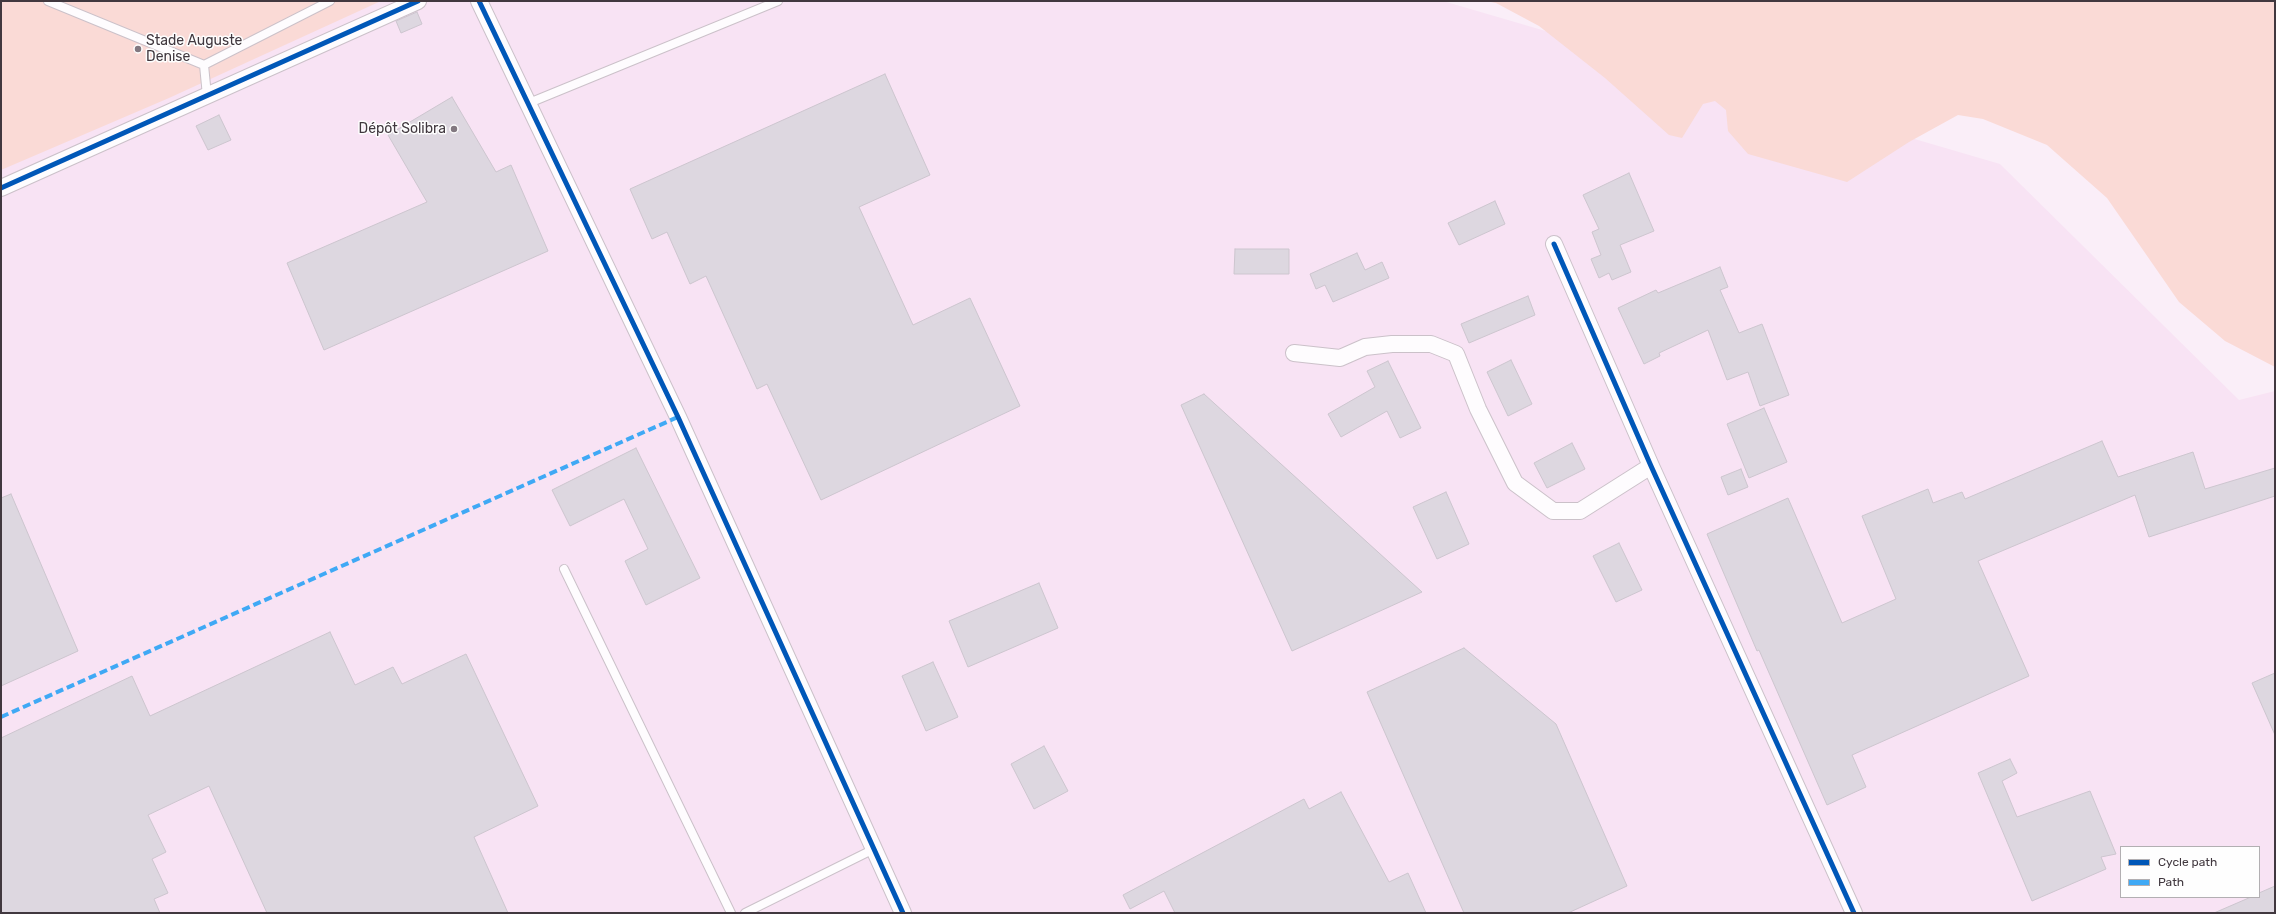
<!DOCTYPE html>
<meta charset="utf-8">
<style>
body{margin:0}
#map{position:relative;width:2276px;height:914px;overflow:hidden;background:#faeef8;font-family:Rubik,sans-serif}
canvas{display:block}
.frame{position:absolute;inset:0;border:2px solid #41383f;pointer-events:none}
.legend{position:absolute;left:2120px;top:846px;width:140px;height:52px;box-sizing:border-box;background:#fefefe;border:1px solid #b2afb2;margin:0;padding:5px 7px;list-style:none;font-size:12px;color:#41383f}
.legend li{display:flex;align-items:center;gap:8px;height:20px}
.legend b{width:20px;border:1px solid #b2afb2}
</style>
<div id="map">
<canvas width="2276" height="914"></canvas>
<div class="frame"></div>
<ul class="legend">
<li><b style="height:5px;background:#0057b8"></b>Cycle path</li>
<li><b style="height:5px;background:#3fa9f5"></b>Path</li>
</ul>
</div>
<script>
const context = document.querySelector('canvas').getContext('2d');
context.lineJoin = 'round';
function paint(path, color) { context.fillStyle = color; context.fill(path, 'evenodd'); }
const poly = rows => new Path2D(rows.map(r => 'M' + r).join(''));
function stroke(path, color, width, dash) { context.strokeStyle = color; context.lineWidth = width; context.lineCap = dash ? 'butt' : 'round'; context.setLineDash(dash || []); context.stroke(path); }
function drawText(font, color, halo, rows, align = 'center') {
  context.font = font + ' Rubik,sans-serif'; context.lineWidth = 3; context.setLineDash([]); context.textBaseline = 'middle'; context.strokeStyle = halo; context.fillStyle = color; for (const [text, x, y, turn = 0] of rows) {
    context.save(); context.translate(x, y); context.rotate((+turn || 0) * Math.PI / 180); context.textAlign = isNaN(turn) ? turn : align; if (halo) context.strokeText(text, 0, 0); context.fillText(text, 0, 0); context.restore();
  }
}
const built = poly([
 [1,1,1443,1,2000,164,2239,400,2275,391,2275,913,1,913],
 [2121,847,2259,847,2259,897,2121,897]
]);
const green = poly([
 [1,1,381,1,169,98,1,170],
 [1486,1,2275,1,2275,367,2225,341,2179,302,2107,198,2047,145,1983,119,1958,115,1909,142,1847,182,1748,154,1728,131,1726,110,1715,101,1703,104,1682,138,1669,135,1605,78,1539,26,1496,3]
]);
const building = poly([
 [417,12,422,24,401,33,396,21,417,12],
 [885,74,930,175,859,207,913,325,970,298,1020,406,821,500,767,384,757,389,706,276,690,284,667,232,652,239,630,189,885,74],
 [452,97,496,172,511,165,548,251,324,350,287,263,427,202,388,135,452,97],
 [219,115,231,140,208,150,196,126,219,115],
 [1629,173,1654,231,1620,245,1631,272,1612,280,1609,273,1599,278,1591,259,1601,255,1592,232,1599,229,1583,195,1629,173],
 [1495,201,1505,224,1459,245,1448,223,1495,201],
 [1235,249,1289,249,1289,274,1234,274,1235,249],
 [1357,253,1365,270,1382,262,1389,278,1333,302,1325,285,1316,289,1310,274,1357,253],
 [1720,267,1728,287,1720,290,1739,333,1762,324,1789,395,1760,406,1748,372,1727,380,1708,330,1659,353,1660,356,1644,364,1618,308,1656,290,1658,293,1720,267],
 [1528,296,1535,315,1469,343,1461,324,1528,296],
 [1511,360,1532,404,1508,416,1487,372,1511,360],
 [1388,361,1421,428,1400,438,1387,411,1341,437,1328,414,1375,387,1367,371,1388,361],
 [1204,394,1422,592,1292,651,1181,405,1204,394],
 [1764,408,1787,462,1749,478,1727,424,1764,408],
 [2102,441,2118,477,2193,452,2205,489,2275,468,2275,496,2149,537,2135,495,1978,561,2029,676,1852,755,1866,787,1827,805,1759,650,1757,651,1707,534,1788,498,1842,623,1896,599,1862,516,1928,489,1933,503,1962,492,1965,499,2102,441],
 [1572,443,1585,469,1547,488,1534,463,1572,443],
 [636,448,700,578,646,605,625,561,648,549,624,499,570,526,552,490,636,448],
 [1741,469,1748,487,1728,495,1721,477,1741,469],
 [1446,492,1469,544,1437,559,1413,507,1446,492],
 [11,494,78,651,1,686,1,498,11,494],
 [1619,543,1642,590,1616,602,1593,556,1619,543],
 [1039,583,1058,628,968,667,949,621,1039,583],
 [330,632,355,685,393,667,402,684,466,654,538,806,474,837,508,913,267,913,209,786,148,815,166,852,152,859,168,893,154,899,160,913,1,913,1,738,132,676,150,716,330,632],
 [1464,648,1556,724,1627,886,1568,913,1464,913,1367,692,1464,648],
 [933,662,958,717,926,731,902,676,933,662],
 [2275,673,2275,735,2252,683,2275,673],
 [1044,746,1068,791,1034,809,1011,764,1044,746],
 [2010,759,2017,773,2002,781,2017,817,2090,791,2116,854,2101,857,2106,869,2032,901,1978,773,2010,759],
 [1341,792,1389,882,1408,873,1426,913,1175,913,1164,891,1130,909,1123,895,1304,799,1309,809,1341,792],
 [2275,886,2275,913,2214,913,2251,897,2259,897,2259,893,2275,886]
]);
const lane = poly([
 [48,1,204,65],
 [207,96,204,65,330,1],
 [529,103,778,1],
 [564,569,731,913],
 [745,913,874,849]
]);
const street = poly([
 [479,1,678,417,903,913],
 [1,188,418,1],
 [1554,244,1651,466,1854,913],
 [1294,353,1340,358,1365,347,1392,344,1431,344,1456,354,1478,409,1515,483,1553,511,1580,511,1651,466]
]);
const quiet = poly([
 [1,717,678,417]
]);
const cycleway = poly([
 [479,1,678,417,903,913],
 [1,188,418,1],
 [1554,244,1651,466,1854,913]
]);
const markers = [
 [138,49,4,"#827880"],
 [454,129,4,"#827880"]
];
const poiNames = [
 ["Stade Auguste",146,41],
 ["Denise",146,57],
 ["Dépôt Solibra",446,129,"right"]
];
paint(built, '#f8e3f4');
paint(green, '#fadad6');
paint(building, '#ddd7e0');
stroke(building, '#cdc6cf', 1);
stroke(lane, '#cbc1c9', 10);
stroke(street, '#cbc1c9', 18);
stroke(lane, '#fefcfe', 8);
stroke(street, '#fefcfe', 16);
stroke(quiet, '#3fa9f5', 4, [8, 4]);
stroke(cycleway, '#0057b8', 5);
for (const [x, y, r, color] of markers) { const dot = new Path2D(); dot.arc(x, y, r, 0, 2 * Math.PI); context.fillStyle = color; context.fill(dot); stroke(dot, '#fefefe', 1.5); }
drawText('14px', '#41383f', '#fefefe', poiNames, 'left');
</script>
